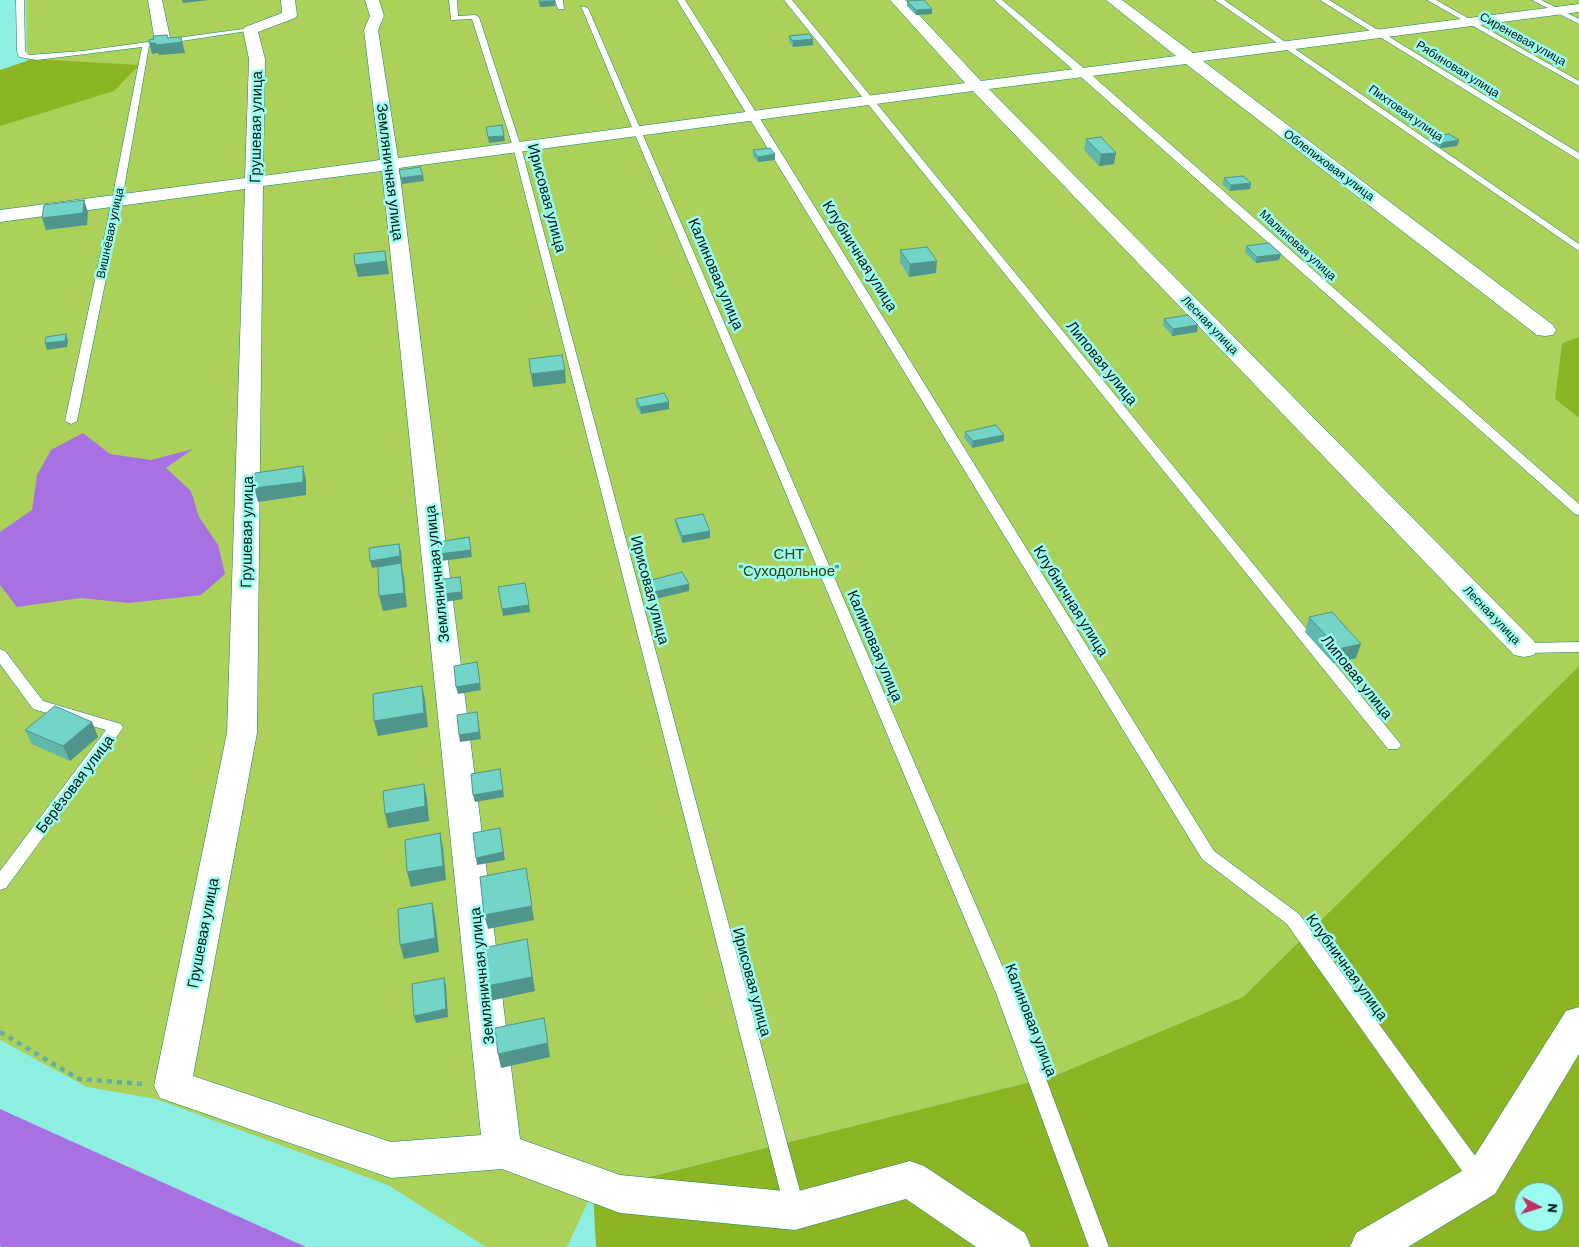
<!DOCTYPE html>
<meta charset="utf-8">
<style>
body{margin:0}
#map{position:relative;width:1579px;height:1247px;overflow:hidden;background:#8defe2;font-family:Barlow,sans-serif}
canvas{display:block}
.north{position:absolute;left:1514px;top:1182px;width:50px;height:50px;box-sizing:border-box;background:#9afdef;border:1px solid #5da097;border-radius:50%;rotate:95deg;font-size:14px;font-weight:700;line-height:20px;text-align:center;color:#021513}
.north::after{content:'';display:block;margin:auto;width:18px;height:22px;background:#bf3163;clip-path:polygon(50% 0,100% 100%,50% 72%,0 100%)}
</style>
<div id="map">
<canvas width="1579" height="1247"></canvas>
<div class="north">N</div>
</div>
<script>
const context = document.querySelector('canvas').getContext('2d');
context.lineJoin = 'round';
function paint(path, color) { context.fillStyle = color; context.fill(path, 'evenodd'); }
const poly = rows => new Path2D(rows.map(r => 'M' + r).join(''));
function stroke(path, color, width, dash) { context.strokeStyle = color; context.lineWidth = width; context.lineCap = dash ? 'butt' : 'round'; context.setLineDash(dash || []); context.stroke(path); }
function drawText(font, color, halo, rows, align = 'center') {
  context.font = font + ' Barlow,sans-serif'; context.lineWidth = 5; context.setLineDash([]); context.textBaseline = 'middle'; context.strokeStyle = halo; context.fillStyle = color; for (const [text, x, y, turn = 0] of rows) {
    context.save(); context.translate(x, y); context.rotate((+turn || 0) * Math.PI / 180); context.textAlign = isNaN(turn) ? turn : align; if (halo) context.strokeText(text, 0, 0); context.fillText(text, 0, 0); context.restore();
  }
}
const green = poly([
 [26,0,1579,0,1579,337,1562,343,1555,399,1579,418,1579,666,1243,997,1054,1076,593,1191,567,1247,486,1247,388,1185,156,1099,87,1087,0,1040,0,74,27,64]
]);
const forest = poly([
 [33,59,139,65,114,91,0,126,0,70],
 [1579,337,1579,418,1555,399,1562,343],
 [1579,666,1579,1247,596,1247,593,1191,1054,1076,1243,997],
 [1524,1192,1554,1192,1554,1222,1524,1222]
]);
const water = poly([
 [83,433,110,454,151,460,193,449,166,468,191,491,199,517,218,545,225,574,201,595,129,603,81,598,17,607,0,585,0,532,32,510,37,475,51,450],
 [0,1109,306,1247,2,1247,0,1246]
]);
const path = poly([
 [0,1032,79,1079,142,1084]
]);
const lane = poly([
 [16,0,24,0,25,51,29,55,82,51,250,28,254,30,149,46,122,200,77,421,71,424,65,421,112,200,142,47,37,60,19,57,17,51,16,0],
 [449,0,457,0,458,16,475,15,479,17,521,147,805,1210,802,1217,795,1220,788,1217,785,1210,513,147,472,19,451,20,449,0],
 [555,0,563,0,564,9,558,9,555,0],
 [677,0,685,0,759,117,1214,851,1299,914,1486,1171,1489,1178,1486,1185,1479,1187,1472,1185,1287,924,1202,859,677,0],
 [784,0,792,0,1398,741,1401,745,1398,749,1388,749,784,0],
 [994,0,1002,0,1086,70,1579,504,1579,515,1575,514,994,0],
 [1215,0,1224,0,1579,244,1579,251,1215,0],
 [1320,0,1329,0,1579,153,1579,160,1320,0],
 [1427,0,1436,0,1579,81,1579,86,1427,0],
 [1532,0,1541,0,1579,19,1579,24,1532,0],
 [581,6,588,8,1014,993,1109,1247,1089,1247,996,993,581,6],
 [1579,642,1579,652,1524,653,1517,648,1524,643,1579,642],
 [0,649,5,651,43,701,121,724,123,728,6,888,0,890,0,871,106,730,33,709,0,664,0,649]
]);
const street = poly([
 [148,0,162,0,171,42,168,45,158,45,155,42,148,0],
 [281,0,295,0,297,15,295,18,258,32,265,59,263,176,380,160,364,30,370,16,365,0,379,0,384,16,378,30,398,158,965,83,890,0,905,0,981,81,1176,56,1106,0,1122,0,1193,53,1579,4,1579,12,1203,61,1553,325,1556,330,1553,335,1545,336,1537,335,1186,64,989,89,1534,641,1538,648,1534,655,1524,657,1514,655,973,91,399,168,520,1139,620,1175,795,1192,910,1161,924,1166,1025,1233,1031,1247,976,1247,906,1199,795,1230,620,1213,502,1169,391,1178,160,1098,154,1086,227,733,245,189,0,222,0,210,245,178,249,59,243,30,245,27,282,13,281,0],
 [382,171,481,1135,391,1142,193,1076,257,733,263,186,382,171],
 [1579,1007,1579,1054,1495,1194,1408,1247,1350,1247,1356,1233,1467,1168,1566,1011,1579,1007]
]);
const wall = poly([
 [907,1,932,14,916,15,907,6],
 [789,36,813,45,793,47,789,41],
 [1432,137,1459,140,1457,146,1440,148,1430,142],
 [1086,139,1114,164,1099,166,1084,150],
 [753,150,775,160,758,162,753,156],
 [1224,178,1251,183,1250,189,1230,191,1222,184],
 [1246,246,1279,260,1256,263,1245,252],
 [900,250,936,273,909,277,900,262],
 [1164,319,1197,332,1172,336,1163,325],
 [636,399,669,402,669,409,641,414,636,406],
 [965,432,1004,435,1004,441,972,448,964,438],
 [675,519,710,531,710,538,682,543,676,526],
 [648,581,689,591,655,599,649,588],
 [1309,617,1356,658,1333,663,1305,632],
 [92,722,98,737,70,761,32,744,25,730]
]);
const shadedWall = poly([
 [182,0,209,0,183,3],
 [555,1,555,6,540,7,539,2],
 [932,9,932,14,916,15,916,10],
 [167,35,170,43,181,37,185,53,159,55,158,53,152,54,149,43,156,43],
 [813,39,813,45,793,47,793,41],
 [504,136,505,141,489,143,488,137],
 [1459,140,1457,146,1440,148,1441,143],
 [1116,153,1114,164,1099,166,1101,154],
 [775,154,775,160,758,162,758,157],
 [423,175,424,181,402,184,401,178],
 [1251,183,1250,189,1230,191,1231,185],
 [84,200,88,212,87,225,46,230,42,218],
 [385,251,389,274,358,277,355,265],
 [1281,254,1279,260,1256,263,1257,257],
 [937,261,936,273,909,277,910,264],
 [1198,325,1197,332,1172,336,1173,329],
 [66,334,68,341,67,347,47,350,45,343],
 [565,370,566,383,533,387,531,374],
 [669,402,669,409,641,414,640,407],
 [1004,435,1004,441,972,448,973,441],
 [303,466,306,480,306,495,258,502,254,488],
 [710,531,710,538,682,543,682,536],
 [469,537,472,557,441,561,439,554],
 [399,544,401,551,402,563,401,563,404,577,407,607,383,611,379,596,401,563,372,568,370,561],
 [461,584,463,599,445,602,443,594],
 [689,584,689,591,655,599,654,592],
 [529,605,530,612,503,616,502,609],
 [1361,644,1356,658,1333,663,1338,649],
 [477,662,481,690,458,694,456,687],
 [422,686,425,700,428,727,378,736,374,721],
 [477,712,481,739,460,742,459,735],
 [92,722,98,737,70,761,63,746],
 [501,776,504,797,475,802,473,795],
 [424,784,427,798,429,821,388,828,385,814],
 [500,828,505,860,477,865,476,858],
 [440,833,443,848,446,880,411,887,407,872],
 [528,882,534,920,488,929,484,915],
 [432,903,435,917,439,952,404,959,400,945],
 [527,939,535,991,490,1001,487,986],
 [444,978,446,985,448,1017,416,1023,414,1016],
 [544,1018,550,1057,501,1068,498,1054]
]);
const building = poly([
 [539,0,554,0,555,1,539,2,539,0],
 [924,0,932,9,916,10,907,1,924,0],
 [809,34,813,39,793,41,789,36,809,34],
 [167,35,168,38,181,37,182,42,156,45,156,43,149,43,149,40,154,39,153,36,167,35],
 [502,125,504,136,488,137,486,127,502,125],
 [1449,134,1459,140,1441,143,1432,137,1449,134],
 [1101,137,1116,153,1101,154,1086,139,1101,137],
 [770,148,775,154,758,157,753,150,770,148],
 [420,167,423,175,401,178,399,170,420,167],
 [1243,176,1251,183,1231,185,1224,178,1243,176],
 [84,200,83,213,42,218,44,205,84,200],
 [1269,243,1281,254,1257,257,1246,246,1269,243],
 [927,247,937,261,910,264,900,250,927,247],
 [385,251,386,261,355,265,354,254,385,251],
 [1188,315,1198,325,1173,329,1164,319,1188,315],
 [66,334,65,341,45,343,46,337,66,334],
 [562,355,565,370,531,374,529,359,562,355],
 [664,393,669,402,640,407,636,399,664,393],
 [996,425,1004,435,973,441,965,432,996,425],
 [303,466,303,482,254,488,255,473,303,466],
 [703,514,710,531,682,536,675,519,703,514],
 [469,537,471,550,439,554,438,542,469,537],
 [399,544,400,556,370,561,369,548,399,544],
 [401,563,404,593,379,596,378,567,401,563],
 [682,572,689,584,654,592,648,581,682,572],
 [460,577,462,592,443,594,442,579,460,577],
 [525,583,529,605,502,609,498,587,525,583],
 [1332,612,1361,644,1338,649,1309,617,1332,612],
 [477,662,480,683,456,687,454,666,477,662],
 [422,686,424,713,374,721,373,694,422,686],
 [55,706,92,722,63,746,25,730,55,706],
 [477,712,479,732,459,735,457,715,477,712],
 [500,769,503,790,473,795,471,774,500,769],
 [424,784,425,806,385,814,383,791,424,784],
 [500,828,503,852,476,858,473,833,500,828],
 [440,833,443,866,407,872,405,840,440,833],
 [526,868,532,906,484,915,480,877,526,868],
 [432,903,435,938,400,945,398,909,432,903],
 [527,939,532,977,487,986,483,948,527,939],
 [444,978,446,1009,414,1016,412,984,444,978],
 [544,1018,548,1043,498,1054,495,1028,544,1018]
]);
const farStreetnames = [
 ["Сиреневая улица",1523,39,29],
 ["Рябиновая улица",1458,69,32],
 ["Пихтовая улица",1406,113,35],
 ["Облепиховая улица",1329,165,37],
 ["Вишнёвая улица",110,233,-78],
 ["Малиновая улица",1298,245,42],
 ["Лесная улица",1210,325,46],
 ["Лесная улица",1492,615,46]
];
const streetNames = [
 ["Грушевая улица",256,127,-89],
 ["Земляничная улица",390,172,83],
 ["Ирисовая улица",547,198,75],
 ["Клубничная улица",860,256,58],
 ["Калиновая улица",716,274,67],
 ["Липовая улица",1102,363,51],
 ["Грушевая улица",247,532,-89],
 ["Земляничная улица",437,574,-96],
 ["Ирисовая улица",650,590,75],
 ["Клубничная улица",1071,601,58],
 ["Калиновая улица",875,646,67],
 ["Липовая улица",1357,677,51],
 ["Берёзовая улица",75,784,-53],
 ["Грушевая улица",203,933,-79],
 ["Клубничная улица",1347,967,54],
 ["Земляничная улица",482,976,-96],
 ["Ирисовая улица",752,982,75],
 ["Калиновая улица",1031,1020,69]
];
const parkNames = [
 ["СНТ",789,554],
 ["\"Суходольное\"",789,571]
];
paint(green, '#abd15a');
paint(forest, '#8db523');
paint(water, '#a871e1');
stroke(lane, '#0b8378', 1);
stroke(street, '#0b8378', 1);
stroke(path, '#63ada3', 4.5, [5, 5]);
paint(lane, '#fff');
paint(street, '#fff');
paint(wall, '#62b7ac');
paint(shadedWall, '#50958c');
paint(building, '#72d5c8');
stroke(building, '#50958c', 1);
drawText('12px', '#021513', '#9afdef', farStreetnames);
drawText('15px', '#021513', '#9afdef', streetNames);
drawText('15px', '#31410a', '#9afdef', parkNames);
</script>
